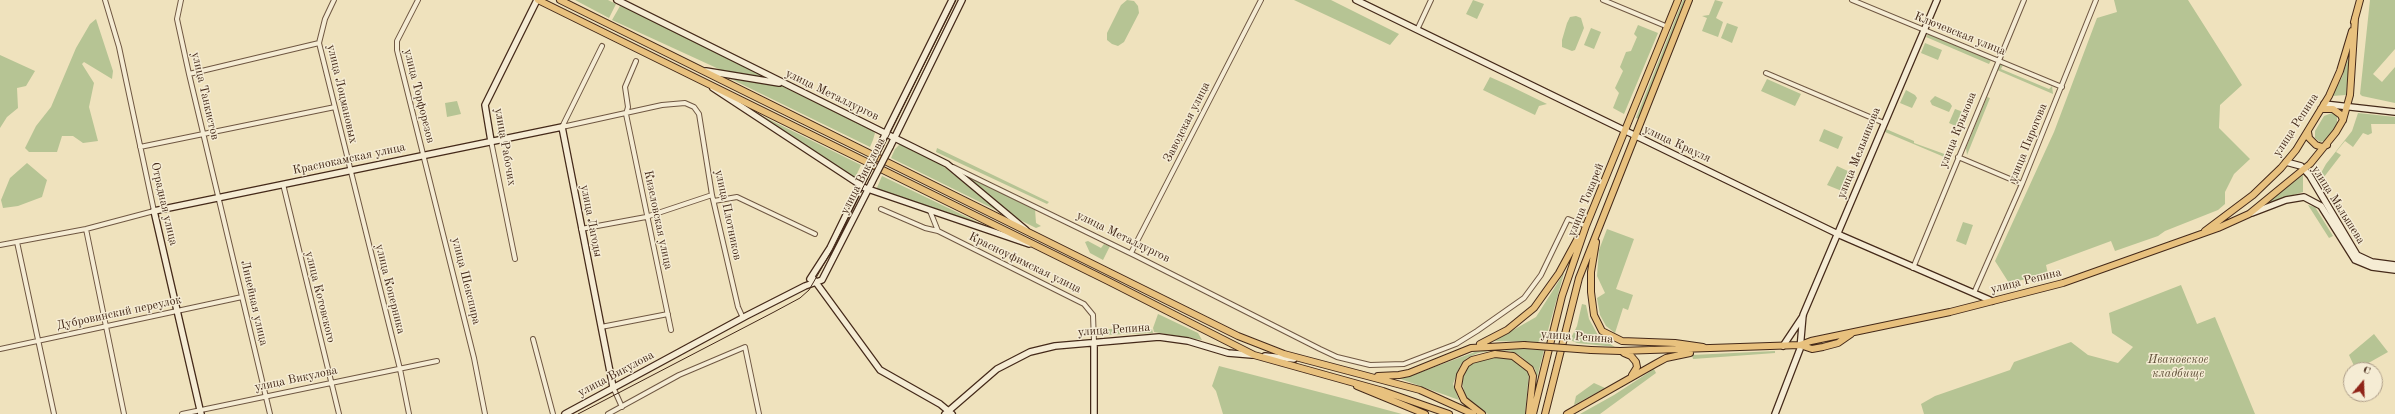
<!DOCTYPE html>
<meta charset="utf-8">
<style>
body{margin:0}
#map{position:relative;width:2395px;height:414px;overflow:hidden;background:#efe2bd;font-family:"Old Standard TT",serif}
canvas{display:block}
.north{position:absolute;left:2343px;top:362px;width:40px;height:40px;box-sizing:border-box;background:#f5ecd4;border:1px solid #ae9e89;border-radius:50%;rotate:19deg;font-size:11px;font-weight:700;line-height:16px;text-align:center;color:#442919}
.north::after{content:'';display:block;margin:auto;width:14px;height:18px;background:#8f2418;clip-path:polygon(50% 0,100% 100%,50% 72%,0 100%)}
</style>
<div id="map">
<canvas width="2395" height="414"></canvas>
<div class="north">С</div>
</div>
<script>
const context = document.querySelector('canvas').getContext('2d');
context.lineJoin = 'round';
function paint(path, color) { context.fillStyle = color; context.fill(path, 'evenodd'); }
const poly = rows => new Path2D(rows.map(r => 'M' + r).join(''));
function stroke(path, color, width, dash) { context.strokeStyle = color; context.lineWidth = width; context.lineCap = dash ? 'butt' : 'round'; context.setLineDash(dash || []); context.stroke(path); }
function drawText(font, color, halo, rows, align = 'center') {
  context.font = font + ' "Old Standard TT",serif'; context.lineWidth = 3; context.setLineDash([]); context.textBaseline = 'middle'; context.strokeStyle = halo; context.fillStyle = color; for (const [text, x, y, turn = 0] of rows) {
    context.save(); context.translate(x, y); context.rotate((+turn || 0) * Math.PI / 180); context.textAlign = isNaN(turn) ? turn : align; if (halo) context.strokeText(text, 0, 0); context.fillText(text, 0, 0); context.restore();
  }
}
const green = poly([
 [575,0,608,0,616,4,609,18],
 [1127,0,1134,1,1138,6,1139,13,1124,42,1118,46,1112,44,1107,40,1107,33,1121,5],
 [1294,0,1331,0,1399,34,1390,45],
 [1473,0,1484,4,1477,19,1466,14],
 [1683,0,1685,0,1639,119,1636,118],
 [1715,0,1723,2,1716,18,1723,22,1718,37,1702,31,1707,18,1702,16,1709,15],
 [2114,0,2188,0,2242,85,2220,105,2219,128,2250,159,2234,174,2225,192,2225,204,2218,210,2165,231,2158,236,2115,251,2111,241,2046,265,2048,274,2009,283,1995,261,2054,132,2097,18,2117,12],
 [2370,0,2395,0,2395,49,2373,74,2382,82,2395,67,2395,103,2362,96,2360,94],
 [620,6,628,8,768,78,721,70,612,20],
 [1576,16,1581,18,1584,28,1575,50,1572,51,1562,47,1562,40,1567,23,1570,17],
 [96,19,113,71,112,79,84,62,82,64,94,83,89,107,98,141,83,143,73,136,62,136,57,152,29,152,25,148,36,126,51,107,76,48,90,24],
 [1727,23,1738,27,1732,43,1721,38],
 [1638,25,1658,33,1624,114,1613,108,1619,93,1615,88,1623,71,1620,67,1626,52,1631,51,1637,37,1634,34],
 [1591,28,1601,32,1594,49,1584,45],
 [1928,34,1991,60,1989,64,1926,37],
 [1925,43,1942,50,1938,60,1921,53],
 [2350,54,2346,95,2332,96,2342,77],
 [0,55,35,71,26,86,17,88,18,108,7,117,0,128],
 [2000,64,2003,65,2001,69,2049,89,2052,86,2053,94,1997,70],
 [1490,77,1508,85,1547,104,1539,106,1535,115,1483,90],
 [731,79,782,86,873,131,875,133,873,140,870,147],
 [1767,79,1801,94,1795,106,1761,91],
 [1906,90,1915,95,1917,98,1912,108,1900,103],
 [1935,96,1950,103,1952,106,1949,112,1932,105,1930,101],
 [1987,97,1990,98,1967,155,1966,148],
 [457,101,461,114,447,117,445,103],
 [736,103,861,165,855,178,853,177],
 [1955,109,1969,114,1962,129,1949,123],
 [2332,113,2337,116,2337,123,2327,140,2320,142,2315,138,2315,131,2324,116],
 [2358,113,2395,117,2395,124,2371,124,2372,133,2368,135,2363,133,2353,147,2345,141,2336,152,2341,155,2324,177,2321,173,2326,164,2352,131],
 [1824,129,1843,137,1838,149,1819,141],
 [1886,129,1914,141,1914,143,1950,156,1949,159,1885,132],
 [900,144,939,163,1006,215,891,158,895,149],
 [937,148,1049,202,1047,204,936,152],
 [27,163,47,180,42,197,18,206,3,208,1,200,10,178],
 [1837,166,1850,172,1842,191,1827,185],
 [963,174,1035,209,1036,223,1041,226,1036,228,1018,219],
 [2303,175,2303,192,2268,203,2268,202],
 [882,176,998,232,876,190],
 [2308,205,2315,207,2333,236,2329,238],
 [1963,222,1973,225,1966,245,1956,241],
 [1607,229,1634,239,1616,289,1633,295,1628,310,1623,308,1615,333,1606,326,1600,315,1597,298,1605,293,1597,276,1599,250],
 [1088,241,1101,248,1104,244,1110,246,1103,260,1090,253,1085,242],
 [1564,273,1547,334,1538,342,1494,341,1536,317],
 [2181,285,2197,324,2215,317,2255,414,1924,414,1921,404,1935,396,2010,370,2014,362,2071,342,2088,355,2118,363,2133,347,2112,333,2109,313],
 [1582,304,1586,305,1589,319,1599,337,1615,347,1577,343,1570,340,1577,326],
 [1158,314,1198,333,1202,340,1154,332,1153,328],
 [1101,329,1152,329,1153,333,1103,335],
 [2374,334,2388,352,2356,370,2349,355],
 [1513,348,1544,350,1537,378,1535,369,1519,355,1510,351,1495,350,1478,353,1467,358,1460,366,1453,384,1459,400,1398,378,1413,375,1475,352],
 [1775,351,1775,353,1693,359,1692,355],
 [1502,357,1512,359,1529,373,1525,414,1488,414,1466,399,1462,382,1466,368,1479,360],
 [1219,366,1346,399,1402,414,1223,414,1216,391,1212,386],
 [1654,369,1656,373,1600,414,1580,414,1614,395],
 [1594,383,1605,388,1574,405,1576,396]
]);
const street = poly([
 [181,0,177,19,189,74,270,414],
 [334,0,325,19,319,43,400,369,409,414],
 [418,0,397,41,397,50,474,358,485,414],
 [1603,0,1668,27],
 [1852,0,2062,87],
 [1417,30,1431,0],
 [602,46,562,127,662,105,685,103,694,107,699,114,712,195,738,307,743,318],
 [636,61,625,87,628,107,626,114,671,330],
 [1766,73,1884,123],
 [189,74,319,43],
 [491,141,515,259],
 [140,147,335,107],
 [1958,157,2022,184],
 [953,167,1136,256,1320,349,1337,357,1370,365,1404,364,1456,344,1477,331,1524,298,1541,275,1568,219,1586,226],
 [283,184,339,414],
 [714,201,737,197,815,234],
 [881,209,925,228,938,231],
 [930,211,938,231,1084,304,1093,315,1094,342],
 [86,229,124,414],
 [581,229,646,217,712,195],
 [17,242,54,414],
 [0,245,86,229,154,211,119,47,105,0],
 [1131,253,1261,0],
 [1913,268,2024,0],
 [1974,293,2022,184,2096,0],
 [601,327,668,314],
 [533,339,553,414],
 [0,349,242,297],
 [613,387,622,407],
 [182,414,437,361],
 [608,414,679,375,745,347,759,414]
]);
const secondary = poly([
 [617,0,947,164,1026,230],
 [1356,0,1842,236,1992,301],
 [706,71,779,83],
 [713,88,865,188,1029,244],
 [2324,104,2395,112],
 [491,141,485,105,537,0],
 [881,143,952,0],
 [890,147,962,0],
 [2286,162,2301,166,2310,176,2357,255,2372,262,2395,265],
 [2252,213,2286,200,2304,197,2321,206,2355,260,2372,267,2395,270],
 [812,277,880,370,940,404,952,414],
 [810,279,830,248,864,178],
 [1094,342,1094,414],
 [1783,346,1803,316],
 [1265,356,1294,359],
 [201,414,154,211,562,127,613,387],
 [565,414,746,316,805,286,822,280,872,182],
 [945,414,997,369,1030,352,1055,346,1159,337,1188,341,1228,353,1252,355],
 [1775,414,1800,349,1803,315,1937,0]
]);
const primary = poly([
 [538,0,1108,281,1254,355,1383,391,1449,414],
 [560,0,1238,336,1284,354,1420,390,1473,414],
 [2354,22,2360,0],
 [2321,109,2333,109,2341,115,2343,120],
 [2308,132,2309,138,2316,145,2322,147,2327,145],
 [2205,231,2253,195,2281,168,2296,150,2329,96,2340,71,2352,31],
 [1596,242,1591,272,1591,292,1594,315,1602,331,1622,341,1675,343,1703,347],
 [1480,344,1507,330,1534,308,1559,273,1578,238],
 [1800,345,1812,349,1823,347,1838,343,1851,334],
 [1591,350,1620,351,1800,345,1811,341,1950,312,2063,283,2218,228,2249,214,2310,164,2336,132,2343,120,2350,95,2355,18],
 [1624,353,1631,356,1636,362,1637,367,1632,375],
 [1378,376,1399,375,1409,373,1471,348,1524,345],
 [1357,386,1425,414],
 [1482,414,1464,400,1458,387,1460,375,1466,364,1472,360,1495,354,1513,356,1530,369,1533,376,1529,414],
 [1533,414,1562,296,1586,226,1678,0],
 [1545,414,1579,278,1689,0],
 [1567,414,1655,364,1666,358,1690,353]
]);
const tram = poly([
 [578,414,774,312,800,298,809,290,832,250,956,0]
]);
const secondaryBridge = poly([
 [864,178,881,143],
 [872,182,890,147]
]);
const primaryBridge = poly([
 [1524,345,1591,350]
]);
const streetNames = [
 ["Ключевская улица",1960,34,22],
 ["улица Лоцмановых",342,94,77],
 ["улица Металлургов",832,95,26],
 ["улица Танкистов",205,96,77],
 ["улица Торфорезов",419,96,76],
 ["Заводская улица",1187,122,-63],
 ["улица Репина",2296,125,-57],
 ["улица Крылова",1958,130,-68],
 ["улица Пирогова",2028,143,-68],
 ["улица Крауля",1677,144,25],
 ["улица Рабочих",505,147,80],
 ["улица Мельникова",1859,153,-68],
 ["Краснокамская улица",349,159,-12],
 ["улица Викулова",863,176,-63],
 ["улица Токарей",1586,200,-68],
 ["Отрадная улица",164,204,77],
 ["улица Малышева",2338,205,58],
 ["улица Плотников",728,215,78],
 ["Кизеловская улица",658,220,78],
 ["улица Лагоды",591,221,79],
 ["улица Металлургов",1123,237,26],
 ["Красноуфимская улица",1025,263,26],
 ["улица Шекспира",466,281,76],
 ["улица Репина",2026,281,-14],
 ["улица Коперника",390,289,76],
 ["улица Котовского",320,297,76],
 ["Линейная улица",254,303,77],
 ["Дубровинский переулок",119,313,-12],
 ["улица Репина",1114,330,-4],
 ["улица Репина",1577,337,4],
 ["улица Викулова",616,374,-28],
 ["улица Викулова",296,379,-12]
];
const parkNames = [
 ["Ивановское",2178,360],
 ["кладбище",2178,374]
];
paint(green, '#b6c494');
stroke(street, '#6f5742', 6);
stroke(secondary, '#442919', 8);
stroke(primary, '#442919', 8);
stroke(street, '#f5ecd4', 4);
stroke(secondary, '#f5ecd4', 5.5);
stroke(primary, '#e8c17e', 6);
stroke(tram, '#442919', 1);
stroke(secondaryBridge, '#442919', 8, []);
stroke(primaryBridge, '#442919', 8, []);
stroke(secondaryBridge, '#f5ecd4', 5.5);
stroke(primaryBridge, '#e8c17e', 6);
drawText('12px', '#442919', '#f5ecd4', streetNames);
drawText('italic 12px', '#605038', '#f5ecd4', parkNames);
</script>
